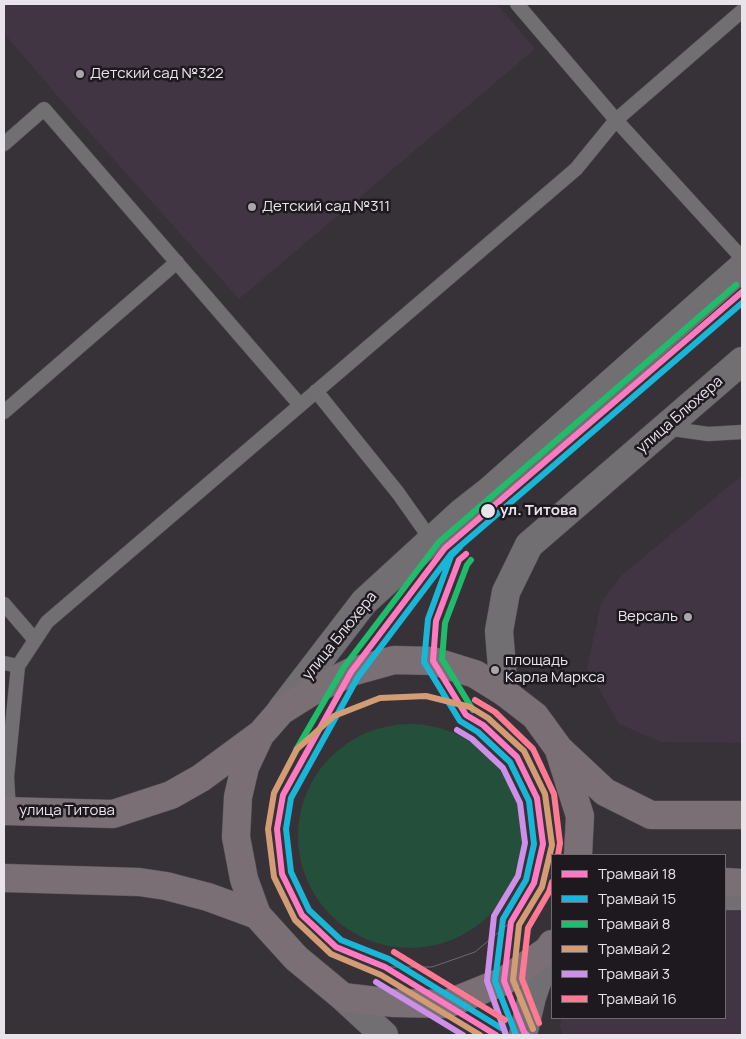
<!DOCTYPE html>
<meta charset="utf-8">
<style>
body{margin:0}
#map{position:relative;width:746px;height:1039px;overflow:hidden;background:#373237;font-family:Manrope,sans-serif}
canvas{display:block}
.frame{position:absolute;inset:0;border:5px solid #e9e3eb;pointer-events:none}
.legend{position:absolute;left:551px;top:854px;width:175px;height:165px;box-sizing:border-box;background:#1d191e;border:1px solid #6f6a70;margin:0;padding:6px 9px;list-style:none;font-size:15px;color:#e9e3eb}
.legend li{display:flex;align-items:center;gap:10px;height:25px}
.legend b{width:25px;border:1px solid #6f6a70}
</style>
<div id="map">
<canvas width="746" height="1039"></canvas>
<div class="frame"></div>
<ul class="legend">
<li><b style="height:6px;background:#fe7ac1"></b>Трамвай 18</li>
<li><b style="height:6px;background:#1ab6d8"></b>Трамвай 15</li>
<li><b style="height:6px;background:#20bc6c"></b>Трамвай 8</li>
<li><b style="height:6px;background:#d39c74"></b>Трамвай 2</li>
<li><b style="height:6px;background:#ce8fe9"></b>Трамвай 3</li>
<li><b style="height:6px;background:#fe7a93"></b>Трамвай 16</li>
</ul>
</div>
<script>
const context = document.querySelector('canvas').getContext('2d');
context.lineJoin = 'round';
function paint(path, color) { context.fillStyle = color; context.fill(path, 'evenodd'); }
const poly = rows => new Path2D(rows.map(r => 'M' + r).join(''));
function stroke(path, color, width, dash) { context.strokeStyle = color; context.lineWidth = width; context.lineCap = dash ? 'butt' : 'round'; context.setLineDash(dash || []); context.stroke(path); }
function drawText(font, color, halo, rows, align = 'center') {
  context.font = font + ' Manrope,sans-serif'; context.lineWidth = 5; context.setLineDash([]); context.textBaseline = 'middle'; context.strokeStyle = halo; context.fillStyle = color; for (const [text, x, y, turn = 0] of rows) {
    context.save(); context.translate(x, y); context.rotate((+turn || 0) * Math.PI / 180); context.textAlign = isNaN(turn) ? turn : align; if (halo) context.strokeText(text, 0, 0); context.fillText(text, 0, 0); context.restore();
  }
}
const built = poly([
 [4,4,497,4,535,49,239,299,74,115,4,33],
 [742,475,742,743,661,742,619,724,587,668,601,603,622,575],
 [725,910,742,911,742,1035,563,1035,560,1026,562,1018,725,1018]
]);
const green = poly([
 '298 836a112 112 0 1 1 224 0a112 112 0 1 1-224 0Z'
]);
const service = poly([
 [517,4,616,120,742,258],
 [4,144,44,109,300,405],
 [316,391,398,493,432,541],
 [4,412,177,262],
 [666,428,708,434,742,432],
 [4,604,35,640],
 [4,663,18,666],
 [9,811,7,777,18,666,47,622,576,169,616,120,742,11],
 [725,903,742,903]
]);
const tertiary = poly([
 [504,692,499,631,506,592,529,545,742,361],
 [281,710,364,602,461,513,489,491,742,267]
]);
const secondary = poly([
 [343,997,384,1035],
 [523,1035,532,997,548,950]
]);
const primary = poly([
 [559,750,580,816,578,855],
 [4,811,113,814,171,795,201,778,258,736],
 [4,878,139,882,166,886,208,897,257,915],
 [725,882,742,883],
 [552,944,548,950,504,981,447,1004,394,1003,343,997,296,958,257,915,244,879,236,837,238,797,245,767,260,735,281,711,316,689,351,672,394,660,433,661,475,674,504,692,535,716,559,749,605,792,651,815,742,815]
]);
const tram = poly([
 [385,967,432,967,475,952,511,922]
]);
const tram1 = poly([
 [466,554,459,560,436,621,433,661,466,715,483,725,517,757,537,798,543,844,534,883,511,922,504,981,524,1032,527,1035],
 [496,1035,385,967,336,947,302,915,282,874,277,829,283,795,351,672,445,548,742,292]
]);
const tram2 = poly([
 [460,547,451,556,428,619,424,662,460,721,478,732,510,762,529,801,534,844,526,880,503,919,495,981,516,1035],
 [501,1028,389,959,341,940,309,910,291,872,286,829,291,798,358,677,451,554,742,303]
]);
const tram3 = poly([
 [471,560,467,565,445,623,442,659,473,710],
 [296,750,344,667,439,542,736,285]
]);
const tram4 = poly([
 [480,1035,381,975,331,954,295,920,274,877,268,829,274,793,297,749,334,716,380,698,426,696,470,707,488,718,524,751,545,794,552,845,542,887,519,925,513,980,533,1029]
]);
const tram5 = poly([
 [457,730,472,739,503,768,520,803,525,843,518,876,494,916,487,981,506,1035],
 [376,982,463,1035]
]);
const tram6 = poly([
 [475,700,495,712,533,749,554,794,560,843,558,855],
 [394,952,505,1020],
 [539,1023,522,979,528,928,549,892,552,882]
]);
const markers = [
 [80,74,5,"#aba5ac"],
 [252,207,5,"#aba5ac"],
 [488,511,8,"#e9e3eb"],
 [688,617,5,"#aba5ac"],
 [495,670,5,"#aba5ac"]
];
const poiNames = [
 ["Детский сад №322",90,74],
 ["Детский сад №311",262,207],
 ["Версаль",678,617,"right"],
 ["площадь",505,661],
 ["Карла Маркса",505,678]
];
const streetNames = [
 ["улица Блюхера",680,415,-41],
 ["улица Блюхера",340,636,-51],
 ["улица Титова",67,811]
];
const stopNames = [
 ["ул. Титова",500,511]
];
paint(built, '#413544');
paint(green, '#24503b');
stroke(service, '#534f54', 15);
stroke(tertiary, '#534f54', 29);
stroke(secondary, '#534f54', 29);
stroke(primary, '#534f54', 29);
stroke(service, '#726f73', 14);
stroke(tertiary, '#726f73', 28);
stroke(secondary, '#726f73', 28);
stroke(primary, '#796f74', 28);
stroke(tram, '#6e696e', 1);
stroke(tram1, '#fe7ac1', 6);
stroke(tram2, '#1ab6d8', 6);
stroke(tram3, '#20bc6c', 6);
stroke(tram4, '#d39c74', 6);
stroke(tram5, '#ce8fe9', 6);
stroke(tram6, '#fe7a93', 6);
for (const [x, y, r, color] of markers) { const dot = new Path2D(); dot.arc(x, y, r, 0, 2 * Math.PI); context.fillStyle = color; context.fill(dot); stroke(dot, '#1d191e', 2); }
drawText('15px', '#e9e3eb', '#1d191e', poiNames, 'left');
drawText('15px', '#e9e3eb', '#1d191e', streetNames);
drawText('bold 15px', '#e9e3eb', '#1d191e', stopNames, 'left');
</script>
